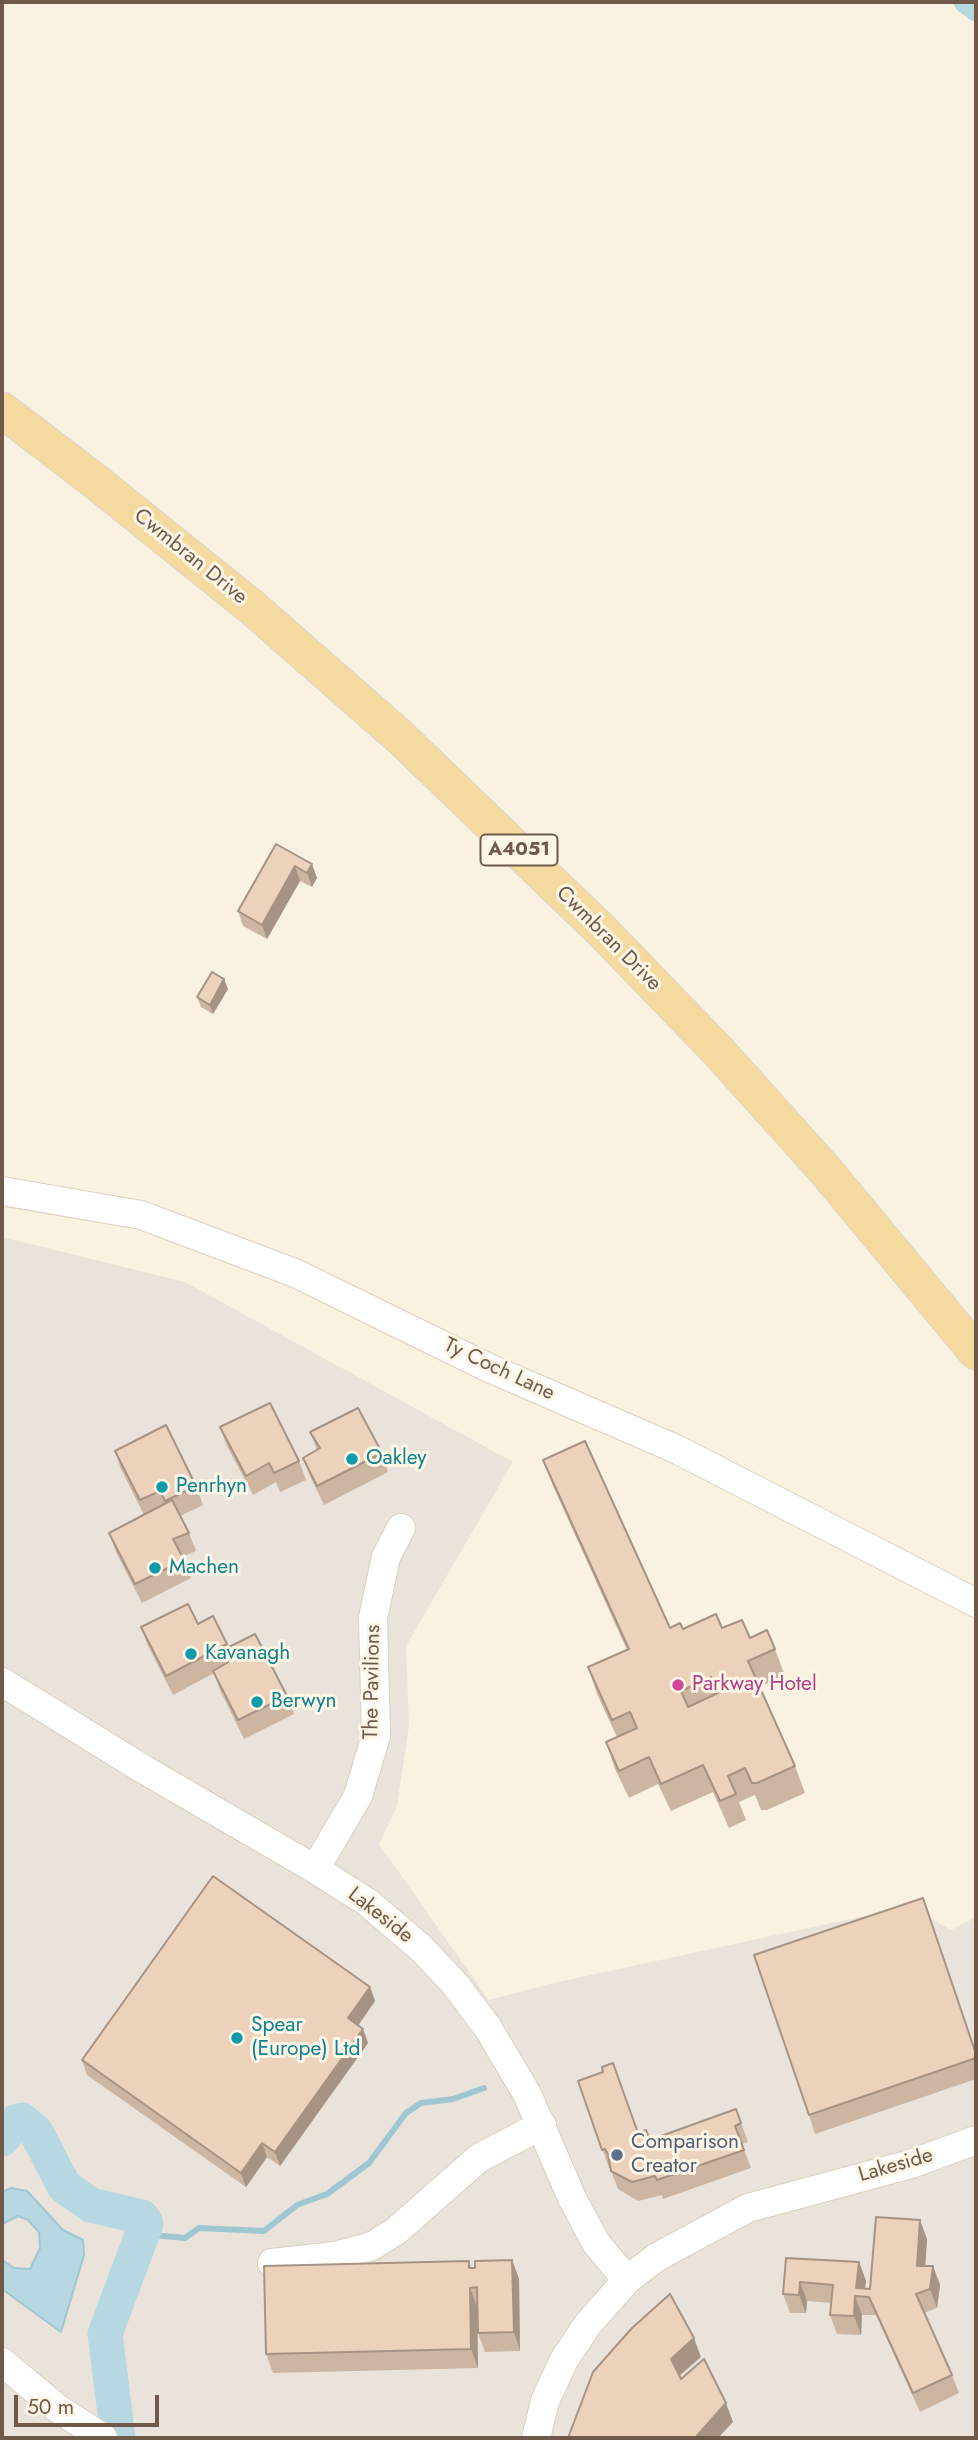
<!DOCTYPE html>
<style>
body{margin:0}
#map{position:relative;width:978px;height:2440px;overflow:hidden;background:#faf2e1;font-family:Jost,sans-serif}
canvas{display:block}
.frame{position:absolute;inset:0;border:4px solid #6f5a4a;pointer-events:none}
.scale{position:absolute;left:14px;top:2395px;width:145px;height:32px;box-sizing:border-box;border:4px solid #6f5a4a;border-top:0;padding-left:9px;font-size:21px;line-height:24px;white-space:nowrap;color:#6f5a4a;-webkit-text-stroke:5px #fdf6e6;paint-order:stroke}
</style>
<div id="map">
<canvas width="978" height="2440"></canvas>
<div class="frame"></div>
<div class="scale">50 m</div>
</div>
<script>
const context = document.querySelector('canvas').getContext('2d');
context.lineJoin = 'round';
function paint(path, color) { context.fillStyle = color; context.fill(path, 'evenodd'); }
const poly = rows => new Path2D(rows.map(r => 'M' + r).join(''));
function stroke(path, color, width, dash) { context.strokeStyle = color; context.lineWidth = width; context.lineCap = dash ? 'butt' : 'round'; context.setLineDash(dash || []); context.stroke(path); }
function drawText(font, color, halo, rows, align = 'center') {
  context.font = font + ' Jost,sans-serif'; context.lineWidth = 6; context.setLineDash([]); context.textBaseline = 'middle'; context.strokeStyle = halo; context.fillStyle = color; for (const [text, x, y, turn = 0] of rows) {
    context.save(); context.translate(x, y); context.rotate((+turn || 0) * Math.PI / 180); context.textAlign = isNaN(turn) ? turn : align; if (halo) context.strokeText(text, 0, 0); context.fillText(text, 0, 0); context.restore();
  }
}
const industrial = poly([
 [2,1237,185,1282,513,1462,406,1646,409,1726,397,1806,379,1844,489,2000,549,1984,910,1906,951,1930,976,1917,976,2438,2,2438]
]);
const water = poly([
 [11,2188,27,2191,63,2230,83,2240,84,2255,61,2332,2,2289,2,2260,14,2268,30,2269,40,2248,39,2232,28,2220,18,2216,2,2224,2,2192,11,2188]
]);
const stream = poly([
 [142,2234,185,2238,199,2228,264,2231,297,2205,327,2194,369,2163,406,2113,421,2103,453,2099,484,2088]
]);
const canal = poly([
 [964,2,976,11]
]);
const river = poly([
 [2,2139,15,2122,22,2120,36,2132,64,2186,91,2205,142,2217,146,2224,105,2334,118,2438]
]);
const minor = poly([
 [2,1191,141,1215,295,1273,489,1368,676,1449,976,1603],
 [2,1682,143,1769,315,1869,367,1902,421,1948,455,1984,488,2028,527,2094,572,2198,596,2243,627,2280],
 [315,1869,358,1796,376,1736,373,1618,386,1557,401,1528],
 [272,2263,335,2256,372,2246,396,2231,479,2158,542,2125],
 [2,2362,57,2408,103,2438],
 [536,2438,545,2401,564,2360,588,2324,627,2280,657,2257,748,2208,911,2164,976,2140]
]);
const major = poly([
 [2,410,95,481,254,609,400,737,602,931,718,1051,825,1170,976,1352]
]);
const wall = poly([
 [276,844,317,878,312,887,300,881,267,939,243,926,238,911],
 [224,979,228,989,213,1014,201,1007,197,997],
 [220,1427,299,1461,306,1480,280,1492,276,1482,253,1495,227,1446],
 [310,1432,382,1453,388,1472,324,1505,310,1476,303,1458,317,1450],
 [115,1451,196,1486,203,1505,180,1516,189,1533,196,1551,182,1557,191,1578,142,1603,116,1552,109,1533,144,1515,121,1469],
 [543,1460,670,1628,683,1629,722,1628,750,1638,775,1649,785,1676,759,1687,795,1766,805,1793,767,1810,761,1810,755,1795,739,1802,746,1820,729,1828,713,1792,671,1811,658,1784,629,1798,615,1769,606,1742,617,1737,597,1694,588,1667,627,1650,553,1486],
 [198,1624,227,1644,228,1648,287,1696,294,1714,244,1739,220,1690,214,1673,173,1695,148,1646,141,1627],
 [370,1987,375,2001,358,2025,363,2029,368,2043,280,2166,267,2157,246,2187,87,2075,82,2060],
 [976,2053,976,2079,815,2134,809,2115],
 [578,2081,638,2133,650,2140,736,2109,748,2142,742,2144,751,2168,663,2199,662,2195,638,2201,618,2189,610,2168,609,2168],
 [927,2239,925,2266,933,2266,940,2285,937,2308,924,2313,952,2375,959,2393,920,2412,876,2315,862,2315,861,2335,837,2334,830,2315,832,2303,807,2301,806,2313,790,2313,783,2294,786,2258,859,2262,866,2281,865,2288,870,2289],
 [512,2260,519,2279,520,2351,485,2352,478,2333,477,2306,478,2368,273,2373,266,2354,469,2261,471,2268,475,2268]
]);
const shadedWall = poly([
 [312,864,317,878,312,887,307,873],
 [295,866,300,881,267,939,262,925],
 [224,979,228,989,213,1014,210,1005],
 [370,1987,375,2001,353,2033,348,2018],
 [363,2029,368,2043,280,2166,275,2152],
 [262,2143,267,2157,246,2187,241,2173],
 [920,2220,927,2239,924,2285,917,2266],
 [512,2260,519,2279,520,2351,514,2332],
 [859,2262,866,2281,864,2296,856,2288],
 [933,2266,940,2285,937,2308,930,2289],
 [800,2282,807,2301,806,2313,799,2295],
 [470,2288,477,2306,478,2368,471,2349],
 [855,2296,862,2315,861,2335,854,2316],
 [694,2338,701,2357,678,2377,671,2359],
 [726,2403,733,2422,718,2438,695,2438]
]);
const building = poly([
 [276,844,312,864,307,873,295,866,262,925,238,911,276,844],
 [212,972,224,979,210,1005,197,997,212,972],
 [270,1403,299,1461,274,1473,269,1463,246,1476,220,1427,270,1403],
 [358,1408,382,1453,317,1486,303,1458,320,1448,310,1432,358,1408],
 [166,1425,196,1486,165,1501,160,1491,140,1500,115,1451,166,1425],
 [585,1441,670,1628,680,1623,683,1629,716,1614,722,1628,742,1620,750,1638,767,1630,775,1649,748,1661,795,1766,757,1783,752,1783,745,1768,728,1776,736,1794,720,1801,703,1765,661,1784,649,1757,619,1771,606,1742,637,1728,630,1712,612,1720,588,1667,629,1649,543,1460,585,1441],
 [711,1677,718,1693,688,1707,681,1691,711,1677],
 [172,1500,189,1533,173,1539,184,1560,135,1584,109,1533,172,1500],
 [188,1604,198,1624,213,1616,227,1644,166,1676,141,1627,188,1604],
 [255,1634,287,1696,238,1720,213,1671,232,1660,225,1649,255,1634],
 [213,1876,370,1987,348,2018,363,2029,275,2152,262,2143,241,2173,82,2060,213,1876],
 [923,1898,976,2054,976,2058,809,2115,754,1955,923,1898],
 [613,2063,638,2133,646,2130,650,2140,736,2109,741,2123,735,2126,744,2150,657,2180,655,2176,632,2182,611,2171,608,2154,605,2149,602,2150,578,2081,603,2072,602,2067,613,2063],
 [876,2217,920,2220,917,2266,933,2266,930,2289,916,2294,952,2375,913,2393,869,2297,855,2296,854,2316,830,2315,833,2285,800,2282,799,2295,783,2294,786,2258,859,2262,856,2288,870,2289,876,2217],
 [512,2260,514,2332,478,2333,477,2287,470,2288,471,2349,266,2354,264,2266,469,2261,469,2268,475,2268,475,2261,512,2260],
 [670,2294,694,2338,671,2359,681,2379,704,2359,726,2403,695,2438,568,2438,593,2372,632,2328,670,2294]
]);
const markers = [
 [352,1459,7,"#0f9aa8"],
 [162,1487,7,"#0f9aa8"],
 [155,1568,7,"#0f9aa8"],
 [191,1654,7,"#0f9aa8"],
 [678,1685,7,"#d1479c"],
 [257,1702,7,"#0f9aa8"],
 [237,2038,7,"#0f9aa8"],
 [617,2155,7,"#5c6f8a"]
];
const shields = [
 [519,850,77]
];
const shieldNames = [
 ["A4051",519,850]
];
const streetNames = [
 ["Cwmbran Drive",190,557,39],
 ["Cwmbran Drive",608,939,45],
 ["Ty Coch Lane",499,1370,25],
 ["The Pavilions",373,1682,-89],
 ["Lakeside",380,1916,38],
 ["Lakeside",896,2166,-16]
];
const cultureNames = [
 ["Oakley",366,1459],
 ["Penrhyn",176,1487],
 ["Machen",169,1568],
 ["Kavanagh",205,1654],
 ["Berwyn",271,1702],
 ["Spear",251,2026],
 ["(Europe) Ltd",251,2050]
];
const hotelNames = [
 ["Parkway Hotel",692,1685]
];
const serviceNames = [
 ["Comparison",631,2143],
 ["Creator",631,2167]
];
paint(industrial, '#e9e3dc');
paint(water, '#b8d8e1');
stroke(water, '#9fc7d2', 2);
stroke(stream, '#9fc7d2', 6);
stroke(canal, '#b8d8e1', 21);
stroke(river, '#b8d8e1', 35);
stroke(minor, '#ddcfbe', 30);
stroke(major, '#dad4d0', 37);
stroke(minor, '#fff', 28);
stroke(major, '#f4da9e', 35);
paint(wall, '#ccb5a1');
paint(shadedWall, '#a69383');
paint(building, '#edd2bb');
stroke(building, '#a69383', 2);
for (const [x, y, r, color] of markers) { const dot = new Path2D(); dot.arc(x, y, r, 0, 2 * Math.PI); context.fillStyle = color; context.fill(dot); stroke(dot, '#fdf6e6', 2.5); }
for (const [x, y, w] of shields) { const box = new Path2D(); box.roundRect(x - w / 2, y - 15.5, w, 31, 5); context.fillStyle = '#fdf6e6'; context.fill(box); stroke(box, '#6f5a4a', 2); }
drawText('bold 19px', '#6f5a4a', null, shieldNames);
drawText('21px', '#6f5a4a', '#fdf6e6', streetNames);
drawText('21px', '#0d838f', '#fdf6e6', cultureNames, 'left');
drawText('21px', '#b23c85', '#fdf6e6', hotelNames, 'left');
drawText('21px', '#4e5e75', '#fdf6e6', serviceNames, 'left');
</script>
